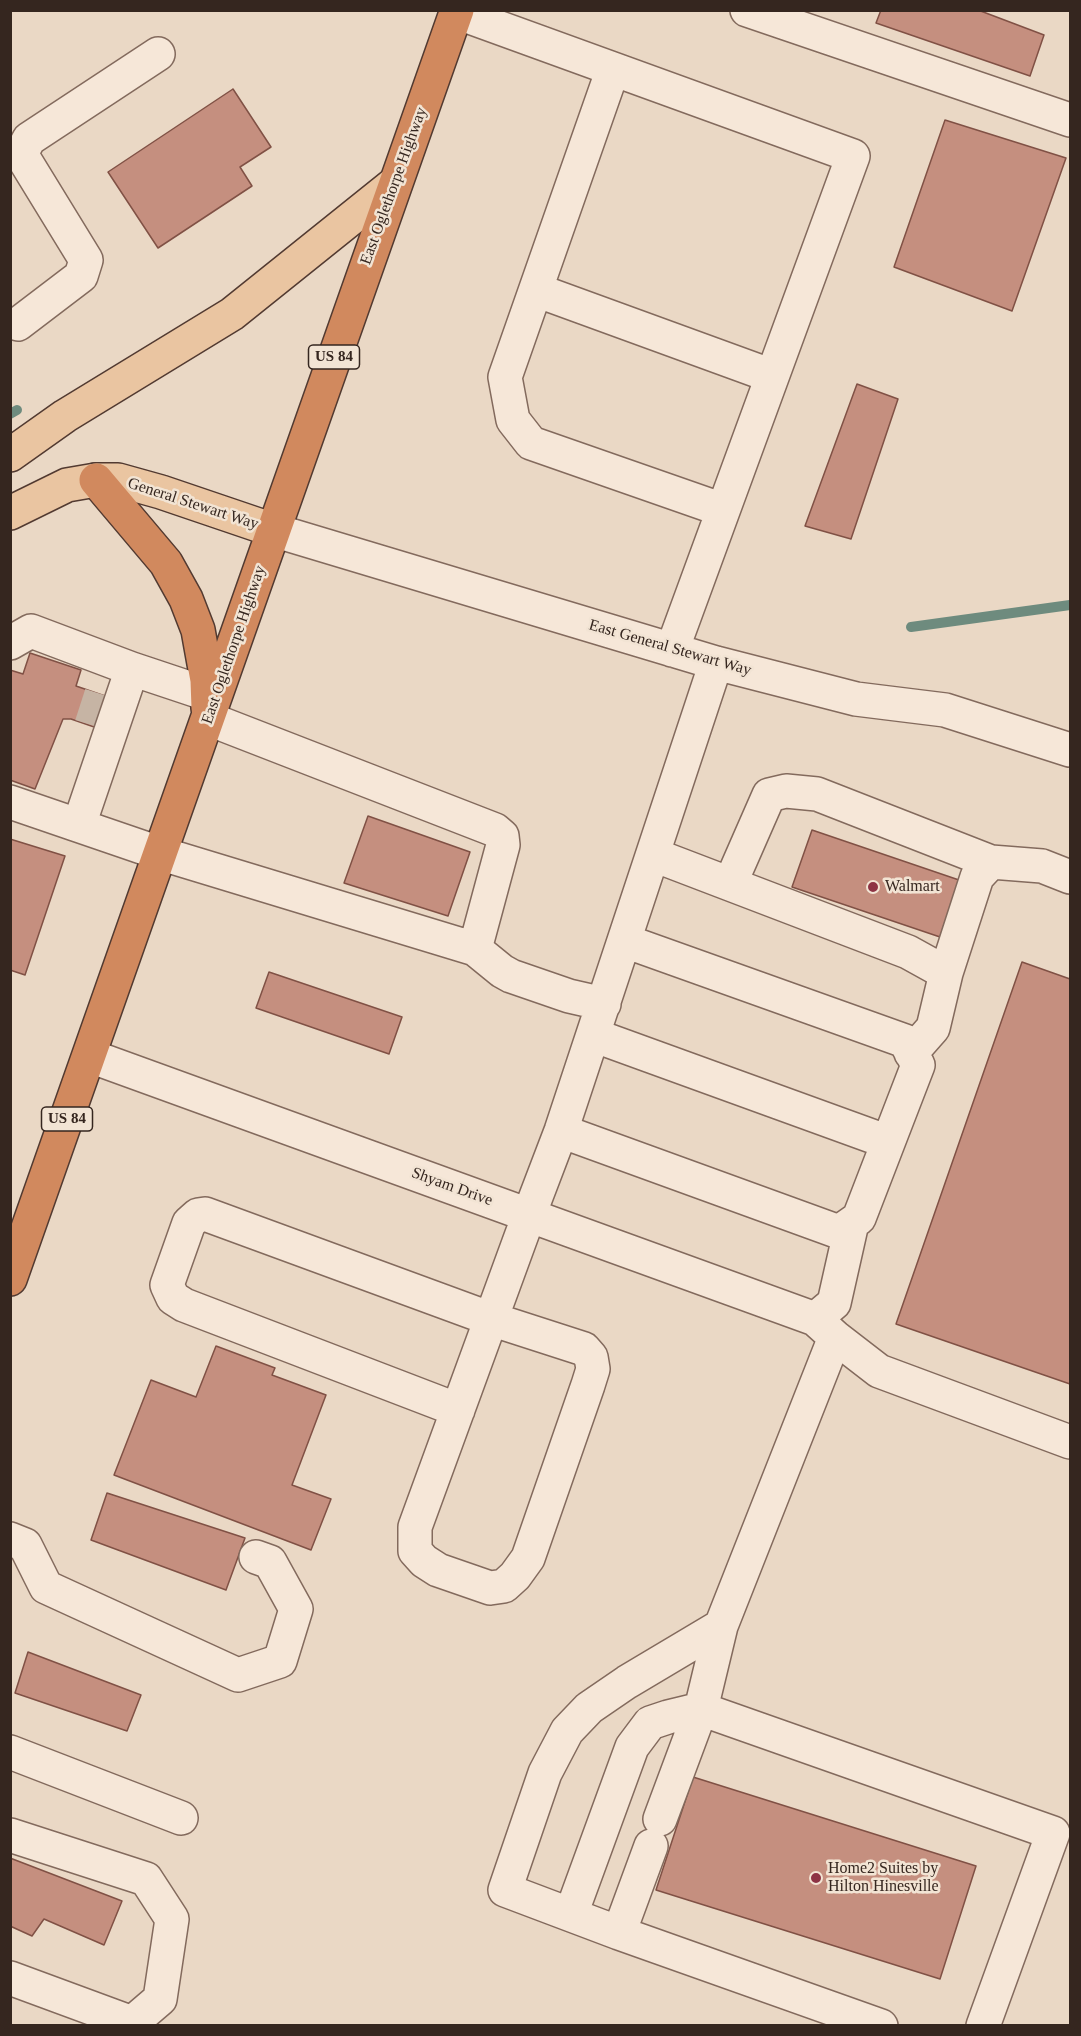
<!DOCTYPE html>
<style>
body{margin:0}
#map{position:relative;width:1081px;height:2036px;overflow:hidden;background:#ead8c5;font-family:"Times New Roman",serif}
canvas{display:block}
.frame{position:absolute;inset:0;border:12px solid #35261f;pointer-events:none}
</style>
<div id="map">
<canvas width="1081" height="2036"></canvas>
<div class="frame"></div>
</div>
<script>
const context = document.querySelector('canvas').getContext('2d');
context.lineJoin = 'round';
const poly = rows => new Path2D(rows.map(r => 'M' + r).join(''));
function stroke(path, color, width, dash) { context.strokeStyle = color; context.lineWidth = width; context.lineCap = dash ? 'butt' : 'round'; context.setLineDash(dash || []); context.stroke(path); }
function paint(path, color) { context.fillStyle = color; context.fill(path, 'evenodd'); }
function drawText(font, color, halo, rows, align = 'center') {
  context.font = font + ' "Times New Roman",serif'; context.lineWidth = 5; context.setLineDash([]); context.textBaseline = 'middle'; context.strokeStyle = halo; context.fillStyle = color; for (const [text, x, y, turn = 0] of rows) {
    context.save(); context.translate(x, y); context.rotate((+turn || 0) * Math.PI / 180); context.textAlign = isNaN(turn) ? turn : align; if (halo) context.strokeText(text, 0, 0); context.fillText(text, 0, 0); context.restore();
  }
}
const stream = poly([
 [10,414,17,410],
 [911,627,1070,605]
]);
const building = poly([
 [881,10,978,10,1044,35,1030,76,876,23,881,10],
 [233,89,271,147,240,167,252,186,158,248,108,172,233,89],
 [945,120,1066,158,1012,311,894,267,945,120],
 [857,384,898,399,851,539,805,526,857,384],
 [30,653,81,670,76,686,111,698,100,729,71,719,63,719,35,789,10,780,10,670,23,674,30,653],
 [368,816,470,852,448,916,344,883,368,816],
 [812,830,959,880,940,937,792,887,812,830],
 [10,839,65,856,25,975,10,970,10,839],
 [1022,962,1070,979,1070,1384,896,1324,1022,962],
 [269,972,402,1017,389,1054,256,1008,269,972],
 [216,1346,275,1368,272,1375,326,1395,292,1485,331,1499,311,1550,114,1475,151,1380,196,1397,216,1346],
 [107,1493,245,1538,226,1590,91,1540,107,1493],
 [28,1652,141,1695,127,1731,15,1693,28,1652],
 [693,1777,976,1866,940,1979,656,1890,693,1777],
 [10,1858,122,1901,104,1945,44,1919,32,1936,10,1926,10,1858]
]);
const minorTunnel = poly([
 [91,725,101,694]
]);
const minor = poly([
 [747,10,1070,120],
 [456,12,853,156,672,650],
 [613,69,505,377,513,420,531,443,723,510],
 [536,290,772,376],
 [18,324,81,276,86,260,21,154,29,139,158,54],
 [273,530,716,663,856,699,945,710,1070,750],
 [10,643,31,631,132,669,79,825],
 [132,669,207,694],
 [209,719,495,830,502,836,503,845,475,949],
 [10,802,159,853,475,949,502,971,511,976,569,996,604,1004],
 [654,855,908,952,946,973,933,1028,911,1053],
 [730,884,769,795,786,791,817,794,991,862],
 [946,973,977,877,991,862,1042,866,1070,877],
 [593,1035,888,1142],
 [90,1056,815,1319,835,1337,879,1371,1070,1442],
 [561,1131,839,1232,859,1218,918,1065,905,1041,625,941],
 [815,1319,834,1303,852,1223],
 [458,1410,184,1305,173,1298,167,1285,189,1223,198,1215,205,1214,491,1319,584,1349,591,1357,593,1369,588,1385,528,1558,515,1576,504,1586,490,1588,438,1570,424,1561,415,1551,415,1527,529,1215,561,1131,716,663],
 [10,1539,25,1545,46,1587,238,1675,280,1661,296,1609,270,1562,256,1557],
 [10,1752,181,1818],
 [660,1819,701,1709,721,1626,835,1337],
 [10,1835,146,1879,172,1919,160,1999,132,2023,10,1978],
 [651,1846,619,1933,881,2026],
 [571,1914,632,1747,650,1723,668,1717,701,1709,1053,1833,983,2026],
 [619,1933,505,1890,545,1773,567,1731,589,1708,627,1682,721,1626]
]);
const major = poly([
 [10,455,65,416,232,314,394,184],
 [10,513,67,485,96,480,118,480,161,492,273,530]
]);
const highway = poly([
 [96,480,166,563,186,599,198,630,207,680,208,708],
 [10,1279,457,10]
]);
const markers = [
 [873,887,6,"#8d3344"],
 [816,1878,6,"#8d3344"]
];
const shields = [
 [334,357,51],
 [67,1119,51]
];
const shieldNames = [
 ["US 84",334,357],
 ["US 84",67,1119]
];
const streetNames = [
 ["East Oglethorpe Highway",394,186,-70],
 ["General Stewart Way",193,504,18],
 ["East Oglethorpe Highway",234,645,-71],
 ["East General Stewart Way",670,648,16],
 ["Shyam Drive",452,1187,20]
];
const poiNames = [
 ["Walmart",885,887],
 ["Home2 Suites by",828,1869],
 ["Hilton Hinesville",828,1887]
];
stroke(stream, '#6e8b7e', 10);
paint(building, '#c58f7f');
stroke(building, '#805145', 1.5);
stroke(minorTunnel, '#c6b4a4', 33, [33, 16]);
stroke(minor, '#836a5d', 36);
stroke(major, '#523a31', 36);
stroke(highway, '#523a31', 36);
stroke(minor, '#f6e7d8', 33);
stroke(major, '#eac5a1', 33);
stroke(highway, '#d1895e', 33);
for (const [x, y, r, color] of markers) { const dot = new Path2D(); dot.arc(x, y, r, 0, 2 * Math.PI); context.fillStyle = color; context.fill(dot); stroke(dot, '#f2e4d4', 2); }
for (const [x, y, w] of shields) { const box = new Path2D(); box.roundRect(x - w / 2, y - 12, w, 24, 4.5); context.fillStyle = '#f2e4d4'; context.fill(box); stroke(box, '#35261f', 1.5); }
drawText('bold 15px', '#35261f', null, shieldNames);
drawText('16px', '#35261f', '#f2e4d4', streetNames);
drawText('16px', '#35261f', '#f2e4d4', poiNames, 'left');
</script>
